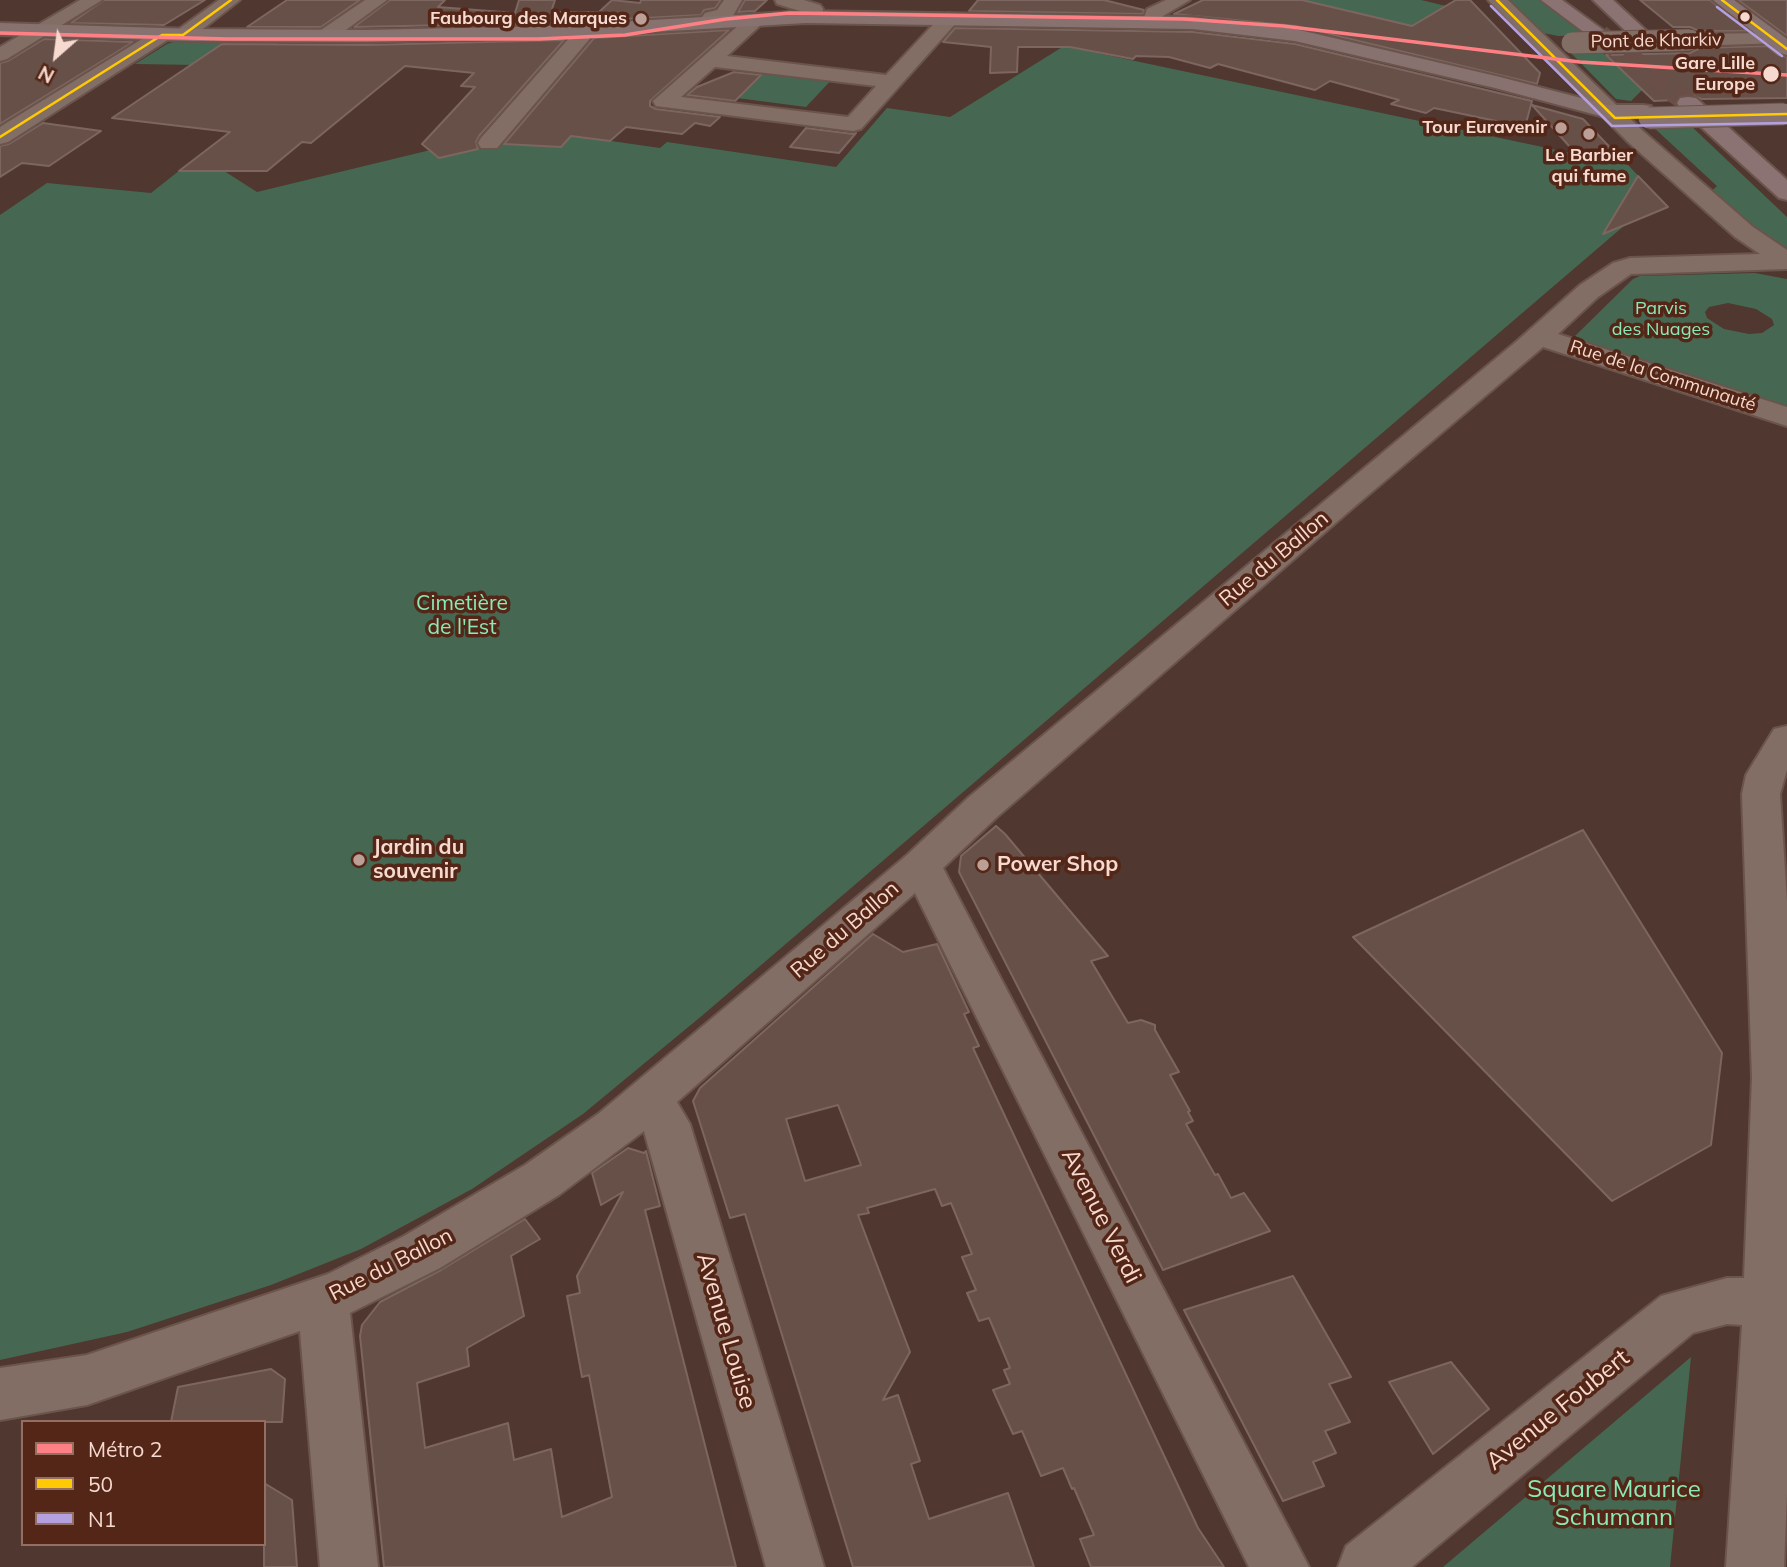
<!DOCTYPE html>
<meta charset="utf-8">
<style>
body{margin:0}
#map{position:relative;width:1787px;height:1567px;overflow:hidden;background:#50372f;font-family:Mulish,sans-serif}
canvas{display:block}
.legend{position:absolute;left:21px;top:1420px;width:245px;height:126px;box-sizing:border-box;background:#532617;border:2px solid #946e61;margin:0;padding:9px 12px;list-style:none;font-size:21px;color:#f6d9cf}
.legend li{display:flex;align-items:center;gap:14px;height:35px}
.legend b{width:35px;border:2px solid #946e61}
.north{position:absolute;left:21px;top:21px;width:70px;height:70px;-webkit-text-stroke:5px #532617;paint-order:stroke;rotate:208deg;font-size:19px;font-weight:700;line-height:28px;text-align:center;color:#f6d9cf}
.north::after{content:'';display:block;margin:auto;width:24px;height:32px;background:#f6d9cf;clip-path:polygon(50% 0,100% 100%,50% 72%,0 100%)}
</style>
<div id="map">
<canvas width="1787" height="1567"></canvas>
<ul class="legend">
<li><b style="height:9px;background:#ff8084"></b>Métro 2</li>
<li><b style="height:9px;background:#ffc904"></b>50</li>
<li><b style="height:9px;background:#b4a0de"></b>N1</li>
</ul>
<div class="north">N</div>
</div>
<script>
const context = document.querySelector('canvas').getContext('2d');
context.lineJoin = 'round';
function paint(path, color) { context.fillStyle = color; context.fill(path, 'evenodd'); }
const poly = rows => new Path2D(rows.map(r => 'M' + r).join(''));
function stroke(path, color, width, dash) { context.strokeStyle = color; context.lineWidth = width; context.lineCap = dash ? 'butt' : 'round'; context.setLineDash(dash || []); context.stroke(path); }
function drawText(font, color, halo, rows, align = 'center') {
  context.font = font + ' Mulish,sans-serif'; context.lineWidth = 7; context.setLineDash([]); context.textBaseline = 'middle'; context.strokeStyle = halo; context.fillStyle = color; for (const [text, x, y, turn = 0] of rows) {
    context.save(); context.translate(x, y); context.rotate((+turn || 0) * Math.PI / 180); context.textAlign = isNaN(turn) ? turn : align; if (halo) context.strokeText(text, 0, 0); context.fillText(text, 0, 0); context.restore();
  }
}
const green = poly([
 [1254,0,1421,0,1446,6,1380,45],
 [1503,0,1541,0,1593,35,1558,36,1539,32],
 [177,41,279,42,259,66,135,64,167,44],
 [1064,46,1628,165,1668,207,1625,225,704,1014,583,1114,472,1189,361,1249,271,1285,127,1332,0,1360,0,215,47,183,151,193,199,155,257,192,476,139,475,142,505,144,520,128,660,148,667,142,836,167,887,108,950,117],
 [1569,51,1601,51,1642,90,1631,101,1616,99],
 [768,68,835,76,806,107,737,98],
 [1690,125,1787,217,1787,253,1708,194,1717,186,1652,126],
 [1755,273,1787,279,1787,407,1580,340,1575,336,1633,279,1640,276],
 [1728,303,1756,309,1772,319,1774,325,1762,333,1749,334,1724,329,1707,318,1705,312,1709,307],
 [1691,1357,1670,1567,1443,1567]
]);
const building = poly([
 [104,0,205,0,164,25,71,23,104,0],
 [287,0,360,0,321,27,247,27,287,0],
 [390,0,445,0,438,7,515,13,519,0,555,0,551,12,599,12,612,0,640,3,641,0,721,0,715,8,704,10,701,15,550,23,354,27,390,0],
 [745,0,767,0,755,11,738,12,745,0],
 [978,0,1104,0,1144,10,1143,14,969,11,978,0],
 [1203,0,1302,0,1412,26,1456,0,1470,0,1540,73,1537,84,1296,26,1174,14,1203,0],
 [1640,0,1710,0,1748,31,1699,31,1690,27,1673,27,1640,0],
 [1738,0,1787,0,1787,36,1738,0],
 [955,28,1193,32,1295,44,1532,101,1525,127,1434,108,1426,113,1391,104,1399,100,1330,81,1315,90,1218,64,1210,68,1169,57,1136,56,1133,59,1070,47,1018,47,1017,72,990,73,991,47,943,42,955,28],
 [729,30,650,101,650,106,656,109,720,117,710,126,695,123,682,134,626,127,610,141,571,136,561,147,504,144,594,38,729,30],
 [44,39,133,42,0,124,0,63,8,61,44,39],
 [564,40,479,136,476,142,478,149,439,158,422,144,475,87,461,86,474,73,405,66,311,143,302,142,267,171,179,171,230,132,112,118,222,44,367,45,564,40],
 [1767,46,1778,55,1787,57,1787,98,1702,99,1688,94,1680,95,1676,100,1654,101,1606,55,1690,53,1700,48,1767,46],
 [734,72,761,75,735,101,687,95,697,87,734,72],
 [1532,105,1583,119,1620,158,1570,147,1532,105],
 [43,123,101,131,49,166,22,163,0,177,0,146,9,144,43,123],
 [806,128,853,134,856,133,839,153,790,147,806,128],
 [1638,176,1668,207,1603,234,1638,176],
 [996,826,1005,834,1108,956,1091,961,1128,1023,1141,1020,1155,1025,1155,1030,1179,1072,1170,1075,1190,1111,1188,1112,1193,1121,1186,1124,1215,1175,1218,1174,1231,1198,1244,1193,1270,1231,1163,1270,959,872,961,856,996,826],
 [1583,830,1722,1053,1711,1145,1612,1201,1353,937,1583,830],
 [873,934,903,952,937,944,969,1012,964,1014,979,1046,973,1048,1198,1528,1224,1567,1091,1567,1080,1539,1094,1535,1074,1488,1072,1489,1063,1468,1041,1476,1022,1431,1013,1434,993,1390,1010,1384,1004,1370,1010,1368,989,1318,979,1321,967,1293,976,1290,962,1257,972,1254,951,1203,942,1206,935,1189,867,1208,869,1213,858,1215,910,1352,883,1400,898,1395,920,1461,911,1464,929,1519,1008,1493,1034,1567,853,1567,745,1214,730,1218,693,1101,700,1088,873,934],
 [838,1105,861,1165,805,1181,786,1119,838,1105],
 [628,1148,644,1153,646,1151,660,1206,645,1210,736,1567,384,1567,360,1336,362,1325,380,1302,441,1270,525,1219,540,1239,511,1256,524,1316,467,1348,469,1366,417,1383,425,1448,508,1423,514,1460,551,1449,562,1517,612,1497,589,1375,582,1377,567,1296,580,1293,577,1276,623,1192,601,1205,592,1173,628,1148],
 [1293,1276,1351,1377,1329,1384,1350,1422,1325,1431,1336,1453,1313,1462,1324,1486,1283,1501,1184,1310,1293,1276],
 [1451,1362,1489,1409,1433,1454,1389,1382,1451,1362],
 [271,1369,285,1379,282,1422,171,1422,178,1387,271,1369],
 [264,1483,292,1500,297,1567,264,1567,264,1483]
]);
const highwayTunnel = poly([
 [1600,35,1688,103]
]);
const minor = poly([
 [80,0,102,0,7,59,0,61,0,47,80,0],
 [219,0,240,0,190,39,176,39,173,35,176,31,219,0],
 [365,0,387,0,332,40,318,40,315,36,318,32,365,0],
 [724,0,742,0,731,19,712,23,705,21,702,17,705,13,717,10,724,0],
 [775,0,804,0,820,5,823,9,822,17,819,21,805,21,803,12,777,4,775,0],
 [1166,0,1190,0,1163,16,1159,27,1145,27,1142,23,1147,9,1166,0],
 [1488,0,1508,0,1644,132,1753,227,1787,250,1787,269,1631,274,1598,297,1558,334,1787,407,1787,426,1543,347,1354,507,997,817,943,868,1309,1567,1249,1567,915,893,677,1102,690,1124,824,1567,766,1567,644,1131,559,1195,440,1268,350,1313,378,1567,320,1567,300,1331,87,1405,0,1420,0,1368,87,1355,328,1274,404,1236,525,1165,598,1114,907,855,969,797,1517,341,1580,285,1613,263,1630,258,1760,254,1735,237,1628,142,1488,0],
 [949,13,959,19,956,23,861,129,853,131,664,107,656,106,653,101,749,16,756,14,766,20,727,56,886,75,942,15,949,13],
 [715,67,876,86,848,117,681,97,715,67],
 [586,25,596,31,593,35,497,148,481,148,478,143,481,138,579,27,586,25],
 [162,29,169,31,172,35,169,39,8,142,0,144,0,127,155,31,162,29],
 [1773,33,1780,35,1783,39,1780,43,1690,46,1683,44,1680,40,1683,36,1690,34,1773,33],
 [1787,726,1787,770,1780,794,1787,901,1787,1494,1784,1567,1726,1567,1742,1325,1727,1324,1693,1333,1412,1567,1338,1567,1346,1546,1661,1296,1727,1278,1744,1278,1752,1078,1742,794,1746,775,1774,729,1787,726]
]);
const major = poly([
 [1713,0,1734,0,1787,39,1787,55,1780,53,1713,0],
 [806,11,1193,17,1295,29,1500,77,1608,105,1643,105,1651,106,1654,111,1651,116,1643,117,1608,118,1495,88,1295,41,1193,29,806,23,550,38,367,42,194,41,0,35,0,23,194,29,367,30,550,26,806,11]
]);
const highway = poly([
 [1541,0,1562,0,1610,35,1607,39,1593,39,1541,0],
 [1593,0,1613,0,1650,34,1647,38,1633,38,1593,0],
 [1688,97,1696,98,1787,180,1787,200,1779,198,1680,108,1677,103,1680,98,1688,97]
]);
const minorBridge = poly([
 [1572,43,1690,40]
]);
const majorBridge = poly([
 [1649,118,1784,114]
]);
const bus1 = poly([
 [1497,0,1615,118,1787,114],
 [1722,0,1787,49],
 [0,137,162,35,183,35,231,0]
]);
const bus2 = poly([
 [1491,6,1612,126,1787,123],
 [1717,7,1782,56]
]);
const metro1 = poly([
 [0,33,227,39,539,39,625,35,726,19,789,13,1184,19,1283,26,1580,62,1787,75]
]);
const markers = [
 [1745,17,6,"#f6d9cf"],
 [641,19,7,"#bca097"],
 [1771,74,9,"#f6d9cf"],
 [1561,128,7,"#bca097"],
 [1589,134,7,"#bca097"],
 [359,860,7,"#bca097"],
 [983,865,7,"#bca097"]
];
const farPoinames = [
 ["Faubourg des Marques",627,19],
 ["Tour Euravenir",1547,128],
 ["Le Barbier",1589,156,"center"],
 ["qui fume",1589,177,"center"]
];
const farStreetnames = [
 ["Pont de Kharkiv",1656,41,-1],
 ["Rue de la Communauté",1663,376,18]
];
const farStopnames = [
 ["Gare Lille",1755,64],
 ["Europe",1755,85]
];
const farParknames = [
 ["Parvis",1661,309],
 ["des Nuages",1661,330]
];
const streetNames = [
 ["Rue du Ballon",1274,559,-40],
 ["Rue du Ballon",845,930,-41],
 ["Rue du Ballon",391,1265,-27]
];
const parkNames = [
 ["Cimetière",462,604],
 ["de l'Est",462,628]
];
const poiNames = [
 ["Jardin du",373,848],
 ["souvenir",373,872],
 ["Power Shop",997,865]
];
const nearStreetnames = [
 ["Avenue Verdi",1101,1216,63],
 ["Avenue Louise",726,1331,74],
 ["Avenue Foubert",1558,1410,-39]
];
const nearParknames = [
 ["Square Maurice",1614,1490],
 ["Schumann",1614,1518]
];
paint(green, '#466852');
paint(building, '#675048');
stroke(building, '#7c665f', 2);
stroke(highwayTunnel, '#694f47', 21, [21, 10]);
stroke(minor, '#6a544c', 4);
stroke(major, '#6a544c', 4);
stroke(highway, '#6a544c', 4);
paint(minor, '#836e66');
paint(major, '#87726f');
paint(highway, '#8a7372');
stroke(minorBridge, '#6a544c', 23, []);
stroke(majorBridge, '#6a544c', 23, []);
stroke(minorBridge, '#836e66', 21);
stroke(majorBridge, '#87726f', 21);
stroke(bus1, '#ffc904', 2.5);
stroke(bus2, '#b4a0de', 2.5);
stroke(metro1, '#ff8084', 3.5);
for (const [x, y, r, color] of markers) { const dot = new Path2D(); dot.arc(x, y, r, 0, 2 * Math.PI); context.fillStyle = color; context.fill(dot); stroke(dot, '#532617', 2.5); }
drawText('bold 18px', '#f6d9cf', '#532617', farPoinames, 'right');
drawText('18px', '#f6d9cf', '#532617', farStreetnames);
drawText('bold 18px', '#f6d9cf', '#532617', farStopnames, 'right');
drawText('18px', '#8ae9b7', '#532617', farParknames);
drawText('21px', '#f6d9cf', '#532617', streetNames);
drawText('21px', '#8ae9b7', '#532617', parkNames);
drawText('bold 21px', '#f6d9cf', '#532617', poiNames, 'left');
drawText('24px', '#f6d9cf', '#532617', nearStreetnames);
drawText('24px', '#8ae9b7', '#532617', nearParknames);
</script>
